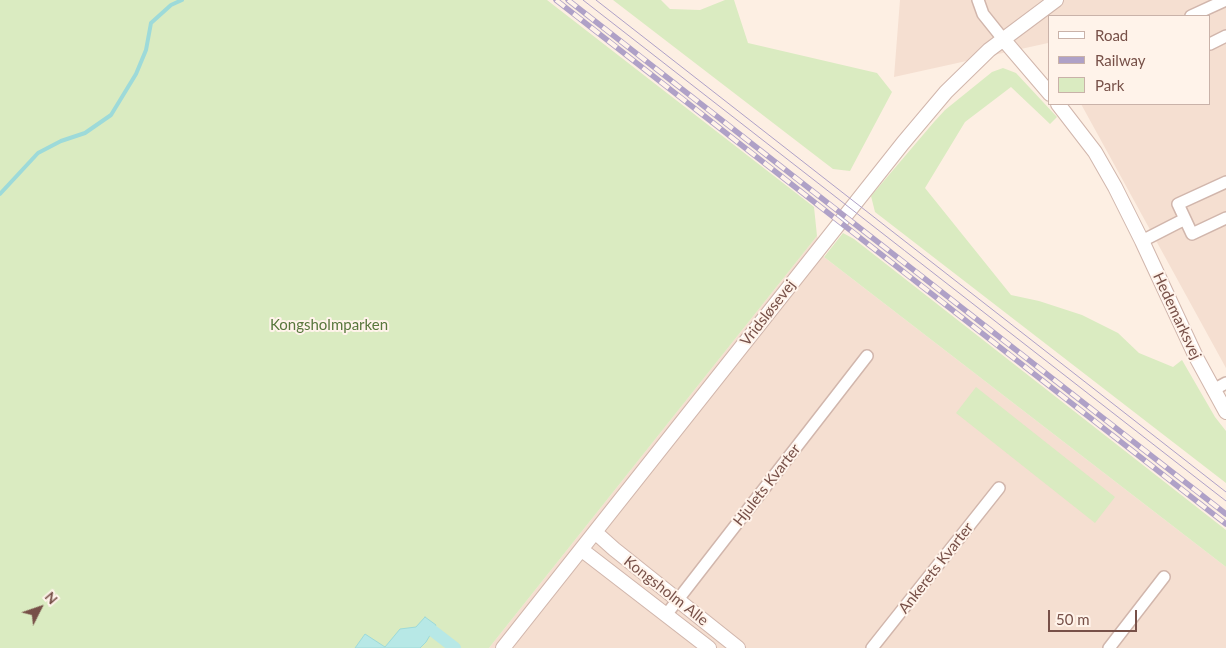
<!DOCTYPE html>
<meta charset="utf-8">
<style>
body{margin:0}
#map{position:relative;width:1226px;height:648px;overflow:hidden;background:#fdefe3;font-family:Lato,sans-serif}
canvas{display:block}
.legend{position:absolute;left:1048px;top:15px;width:162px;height:90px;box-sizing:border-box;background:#fff3ea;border:1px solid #c9b2a9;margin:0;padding:6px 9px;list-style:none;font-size:15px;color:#775048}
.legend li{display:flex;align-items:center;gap:10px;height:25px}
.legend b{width:25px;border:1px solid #c9b2a9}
.north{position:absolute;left:15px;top:583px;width:50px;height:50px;-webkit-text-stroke:4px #fff3ea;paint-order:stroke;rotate:49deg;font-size:14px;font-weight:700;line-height:20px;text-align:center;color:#775048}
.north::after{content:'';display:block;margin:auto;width:18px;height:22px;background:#775048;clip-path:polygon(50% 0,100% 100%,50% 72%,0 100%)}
.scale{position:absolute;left:1048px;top:610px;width:89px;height:22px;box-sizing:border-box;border:2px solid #775048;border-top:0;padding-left:6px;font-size:15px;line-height:18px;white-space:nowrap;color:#775048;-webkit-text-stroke:4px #fff3ea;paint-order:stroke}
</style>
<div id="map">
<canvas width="1226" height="648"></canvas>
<ul class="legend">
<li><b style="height:6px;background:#fff"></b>Road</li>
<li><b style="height:6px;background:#afa1c7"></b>Railway</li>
<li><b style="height:14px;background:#daebc1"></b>Park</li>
</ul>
<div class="north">N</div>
<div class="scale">50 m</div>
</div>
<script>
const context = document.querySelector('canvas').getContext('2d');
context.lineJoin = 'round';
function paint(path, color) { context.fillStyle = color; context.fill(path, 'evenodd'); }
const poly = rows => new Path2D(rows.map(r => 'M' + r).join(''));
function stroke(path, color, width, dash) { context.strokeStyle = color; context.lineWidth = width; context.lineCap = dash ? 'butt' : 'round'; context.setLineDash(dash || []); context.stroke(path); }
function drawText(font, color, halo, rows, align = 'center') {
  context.font = font + ' Lato,sans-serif'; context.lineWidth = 4; context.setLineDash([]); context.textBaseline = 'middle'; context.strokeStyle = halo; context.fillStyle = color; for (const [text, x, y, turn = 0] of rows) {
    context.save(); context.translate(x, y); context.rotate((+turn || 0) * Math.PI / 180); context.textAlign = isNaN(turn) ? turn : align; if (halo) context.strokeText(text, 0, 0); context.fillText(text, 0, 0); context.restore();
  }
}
const residential = poly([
 [900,0,1226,0,1226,368,1081,104,1210,104,1210,16,1050,16,1050,46,1048,43,894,77],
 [817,236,824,257,1226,567,1226,648,489,648]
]);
const green = poly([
 [0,0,547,0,814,207,817,236,489,648,0,648],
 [613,0,661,0,670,9,700,10,725,0,734,0,748,43,877,73,892,92,850,171,833,169],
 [1003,68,1016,73,1057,117,1050,124,1011,87,965,122,925,188,1011,295,1039,301,1082,315,1118,333,1139,353,1173,367,1182,360,1215,417,1226,431,1226,483,875,212,871,196,934,122,945,110,992,72],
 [843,233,854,239,1226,530,1226,567,824,257],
 [976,387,1115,497,1095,523,956,413]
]);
const water = poly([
 [425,617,436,625,426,642,420,648,355,648,365,634,385,647,400,629,416,627,425,617]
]);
const stream = poly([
 [0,194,38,153,61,141,85,133,111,115,136,74,146,50,151,23,171,5,182,0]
]);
const canal = poly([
 [433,631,455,648]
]);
const minor = poly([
 [978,0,983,14,1003,39],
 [1191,16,1226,0],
 [1210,44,1226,36],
 [1226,182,1178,204,1192,234,1226,218],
 [1142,241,1185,219],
 [1213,390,1226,383],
 [666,615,867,356],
 [872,648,999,488],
 [1109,648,1164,577]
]);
const tertiary = poly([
 [1003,39,1050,94],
 [1058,104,1095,152,1115,187,1142,241,1196,357,1226,412],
 [595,532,614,549,738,648],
 [582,550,709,648],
 [503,648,903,143,946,92,989,50,1056,0]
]);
const tram = poly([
 [583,0,1226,501],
 [596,0,1226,492]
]);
const rail = poly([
 [556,0,1226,524],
 [568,0,1226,514]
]);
const streetNames = [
 ["Vridsløsevej",768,313,-52],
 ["Hedemarksvej",1177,316,65],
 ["Hjulets Kvarter",767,485,-52],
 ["Ankerets Kvarter",936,568,-52],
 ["Kongsholm Alle",666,591,38]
];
const parkNames = [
 ["Kongsholmparken",329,325]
];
paint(residential, '#f5dfd1');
paint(green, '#daebc1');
paint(water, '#b7e8e6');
stroke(water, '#9ddad9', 1);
stroke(stream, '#9ddad9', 4);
stroke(canal, '#b7e8e6', 12);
stroke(minor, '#d1b6ac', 14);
stroke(tertiary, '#d1b6ac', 16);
stroke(minor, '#fff', 11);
stroke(tertiary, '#fff', 14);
stroke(tram, '#afa1c7', 1);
stroke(rail, '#afa1c7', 5.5);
stroke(rail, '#fff3ea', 4, [11]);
drawText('15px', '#775048', '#fff3ea', streetNames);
drawText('15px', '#58773c', '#fff3ea', parkNames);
</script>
